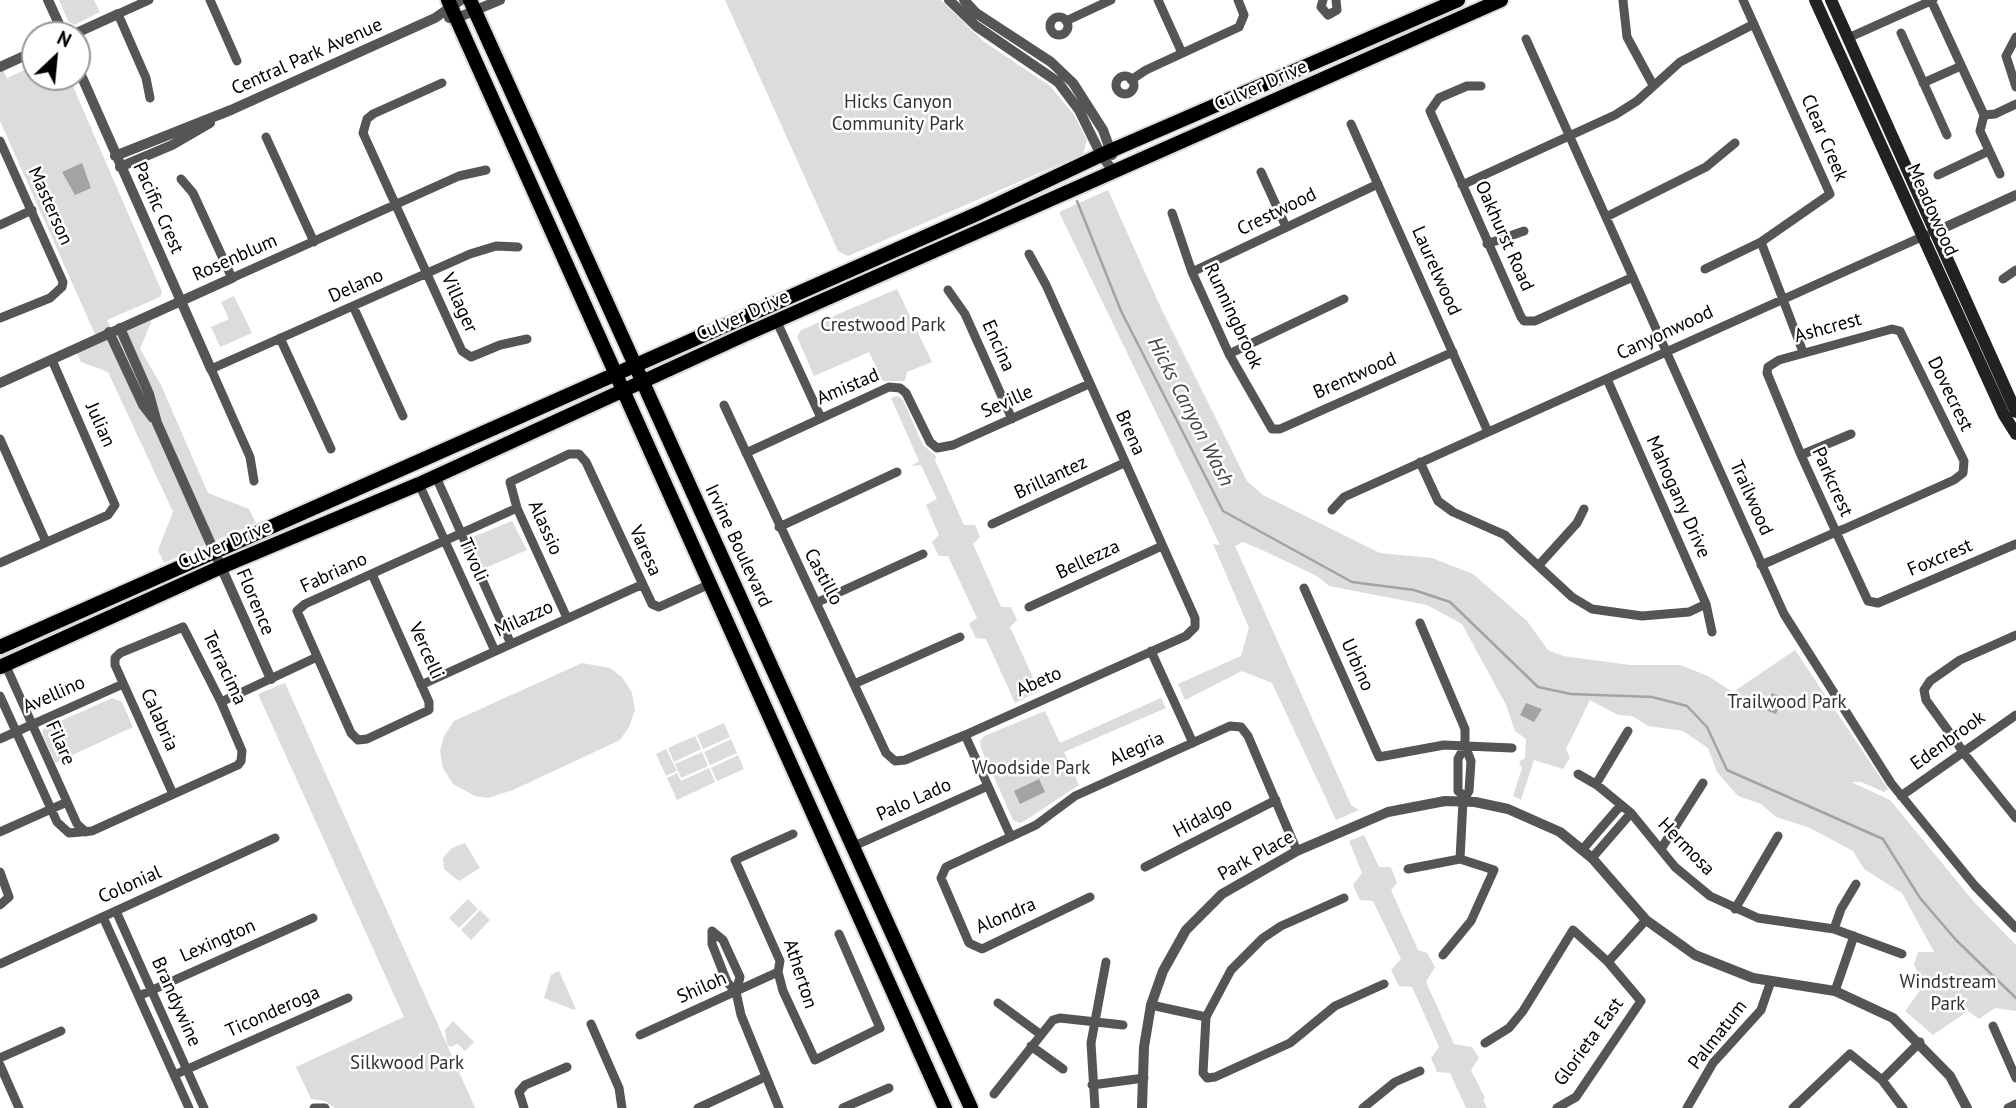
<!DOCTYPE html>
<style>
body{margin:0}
#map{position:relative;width:2016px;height:1108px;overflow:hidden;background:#fff;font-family:"PT Sans",sans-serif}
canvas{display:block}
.north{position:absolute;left:21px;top:21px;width:70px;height:70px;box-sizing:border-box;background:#fff;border:2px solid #999;border-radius:50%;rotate:26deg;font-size:19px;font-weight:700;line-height:28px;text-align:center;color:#000}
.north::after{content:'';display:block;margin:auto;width:24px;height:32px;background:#000;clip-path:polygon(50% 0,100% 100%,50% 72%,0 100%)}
</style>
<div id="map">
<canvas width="2016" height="1108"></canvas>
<div class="north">N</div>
</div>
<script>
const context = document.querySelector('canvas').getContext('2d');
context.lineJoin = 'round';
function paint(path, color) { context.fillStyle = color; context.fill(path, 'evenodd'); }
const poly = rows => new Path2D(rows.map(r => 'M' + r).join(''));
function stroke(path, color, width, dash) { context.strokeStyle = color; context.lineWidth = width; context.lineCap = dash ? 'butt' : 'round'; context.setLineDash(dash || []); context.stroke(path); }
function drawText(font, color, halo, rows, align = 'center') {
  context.font = font + ' "PT Sans",sans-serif'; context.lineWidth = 5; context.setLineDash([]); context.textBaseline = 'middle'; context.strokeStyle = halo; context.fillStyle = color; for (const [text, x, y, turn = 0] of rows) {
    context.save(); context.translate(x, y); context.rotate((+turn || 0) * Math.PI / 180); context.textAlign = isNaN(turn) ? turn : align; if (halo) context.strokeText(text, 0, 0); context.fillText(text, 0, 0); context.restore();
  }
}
const green = poly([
 [59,0,94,0,100,12,74,25,68,21],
 [725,0,941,0,983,41,1050,86,1074,115,1087,140,1083,154,848,256,838,251],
 [0,64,7,78,35,65,35,77,69,77,162,292,160,297,107,320,115,337,152,320,140,349,161,385,208,493,249,509,256,523,164,563,158,550,173,512,108,372,81,362,77,353,99,343,0,121],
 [1108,190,1161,308,1247,481,1263,495,1380,553,1432,558,1473,574,1527,621,1548,650,1563,656,1630,665,1680,665,1708,676,1731,691,1747,711,1736,690,1795,650,1888,789,1884,792,1861,782,1851,782,1890,800,1974,902,2016,945,2016,1011,1995,1008,1979,1019,1968,1011,1933,1035,1905,1011,1924,985,1914,965,1918,952,1934,952,1902,893,1864,869,1853,851,1810,828,1776,817,1761,804,1738,796,1717,772,1708,748,1683,731,1648,726,1632,716,1618,715,1590,700,1566,749,1570,758,1563,769,1534,760,1521,800,1513,796,1522,768,1519,762,1525,758,1526,739,1515,731,1506,705,1462,624,1427,605,1329,586,1317,576,1262,550,1243,542,1235,546,1351,805,1359,810,1336,820,1272,683,1242,671,1185,700,1178,684,1241,656,1249,628,1213,544,1220,545,1059,212],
 [897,289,932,362,907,372,905,381,883,381,869,352,814,376,797,337,801,330],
 [234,296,252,333,220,347,211,327,229,319,221,302],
 [898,396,903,400,923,445,936,456,935,460,964,525,975,525,980,537,973,544,1001,607,1011,607,1017,620,1010,627,1039,691,1015,703,986,639,976,638,969,624,977,618,948,556,939,556,932,542,939,535,926,505,937,499,921,465,911,466,919,461,891,398],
 [512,521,527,550,483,569,472,545,473,537],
 [582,663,610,668,622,677,632,693,635,710,629,727,620,740,513,790,488,798,475,796,453,784,443,768,440,751,444,736,454,721],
 [285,683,456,1065,475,1108,335,1108,325,1101,311,1099,296,1067,404,1017,258,694],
 [112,698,122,702,133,727,55,763,43,736,43,729],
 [1161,698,1166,708,1064,752,1079,785,1026,820,1020,823,1013,820,981,748,980,741,984,736,1045,711,1060,743],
 [724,723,730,737,703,749,697,735],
 [695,736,701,749,674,762,668,748],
 [731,739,737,753,710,765,704,752],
 [666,749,677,771,666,776,656,754],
 [702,752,708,766,681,778,675,764],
 [738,755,744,769,717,781,711,768],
 [709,768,715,782,677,800,667,778,677,773,681,781],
 [1364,835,1379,867,1391,867,1397,883,1391,890,1418,950,1427,953,1435,967,1426,982,1454,1044,1472,1047,1479,1058,1471,1070,1485,1098,1483,1100,1487,1108,1466,1108,1450,1073,1437,1072,1431,1058,1439,1047,1412,987,1399,986,1391,970,1401,959,1373,901,1360,900,1353,885,1362,873,1349,841],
 [465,843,480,868,459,881,444,869,443,858,452,848],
 [468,899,478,909,459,928,449,918],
 [480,910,490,920,471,940,461,930],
 [559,971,576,1009,574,1010,544,998,551,975],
 [453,1021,474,1042,465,1051,458,1044,450,1047,447,1044,445,1030]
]);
const water = poly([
 [82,163,91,188,75,195,62,172],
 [1772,693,1783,698,1776,714,1765,710],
 [1526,703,1542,709,1534,722,1520,715],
 [1039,779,1045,792,1020,804,1014,791]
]);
const stream = poly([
 [1077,201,1121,311,1223,511,1352,582,1414,590,1450,602,1538,687,1571,694,1652,697,1687,706,1707,727,1727,770,1883,839,1920,898,1956,940,2016,998]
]);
const minor = poly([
 [149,0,118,14,146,78,150,98],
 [210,0,237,61],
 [1158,0,1182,53],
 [1323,0,1321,7,1328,15,1337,10,1336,0],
 [1931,0,1984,115],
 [1623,1,1627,37,1653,85],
 '1050 26a9 9 0 1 1 18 0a9 9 0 1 1-18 0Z',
 [1066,21,1111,0],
 [1901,33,1947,135],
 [2016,37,2006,56,2016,87],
 [1848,38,1933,0],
 [1526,39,1784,614,1891,783,1975,886,2016,928],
 '1116 85a9 9 0 1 1 18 0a9 9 0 1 1-18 0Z',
 [1131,80,1146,70,1239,27,1244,15,1238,0],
 [442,83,373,114,367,119,363,133,462,351,471,357,500,345,527,339],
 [1923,83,1961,66],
 [1481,86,1467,86,1439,98,1430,111,1521,317,1524,321,1535,321,1633,277],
 [1984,115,1980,131,2000,174],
 [1984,115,1995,114,2016,104],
 [1351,124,1488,432],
 [266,137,314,242],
 [0,141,63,282,62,287,50,298,0,318],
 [1261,172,1286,227],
 [1938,175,1989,151],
 [181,179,193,193,232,278,459,176,486,170],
 [1462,185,1615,115,1637,101,1680,62,1754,24],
 [1172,213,1192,272,1229,354,1272,429,1280,429,1453,352],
 [1606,217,1706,167,1735,143],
 [0,225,32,210],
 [1761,242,1803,352],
 [1487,244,1524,231],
 [1705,269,1761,242,1830,194,1743,0],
 [1192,272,1378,184],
 [2003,279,2016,270],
 [948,290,965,314,1012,419],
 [353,306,403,416],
 [777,322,821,418],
 [280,338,331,449],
 [1229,354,1344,299],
 [1607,379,1706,604,1712,632],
 [724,405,886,753,895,761,905,760,965,735,1186,636,1195,627,1195,618,1046,285,1029,254],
 [0,439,46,542],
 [746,453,889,387,900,388,906,393,930,442,937,448,953,445,1089,384],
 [1801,455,1851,434],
 [1420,462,1438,501,1453,512,1505,535,1572,597,1592,609,1642,616,1689,612,1706,604],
 [436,477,511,644],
 [254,481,250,457,211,369,470,254,496,246,518,247],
 [419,484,495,651],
 [1332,510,1344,497,1926,235],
 [992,524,1124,463],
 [779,527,897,472],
 [0,563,108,515,115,505,52,360],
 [1539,565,1577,523,1584,509],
 [1761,565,1773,560,1836,532,1844,529,1954,480,1963,473,1964,461,1900,331,1892,329,1779,360,1768,367,1767,373,1801,455,1836,532,1868,601,1878,603,2016,544],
 [372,574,429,702,429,710,367,739,358,740,351,733,297,611,305,604,517,508],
 [1304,588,1379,757,1444,745,1512,748],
 [818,602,923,554],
 [1029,607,1162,546],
 [567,618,517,508,510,482,569,454,579,454,586,462,652,604,659,607,710,584],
 [1420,623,1465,729,1465,746,1471,761,1469,791,1463,801,1460,859],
 [2016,635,1960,660,1930,681,1924,690,1926,700,1967,757,2016,818],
 [1151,651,1193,743],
 [5,664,77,824,86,832],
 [854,684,960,637],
 [421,685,641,585],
 [0,696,57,822,69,833,92,831,238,765,241,761,242,751,221,702,183,627,120,653,115,658,115,665,173,794],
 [221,702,317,657],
 [965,735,1011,837],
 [0,739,123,684],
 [1578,774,1597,785,1631,813,1675,867,1710,896,1758,918,1834,929,1902,954],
 [1596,784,1628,731],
 [1464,796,1458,791,1458,759,1465,746],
 [1901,796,2016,715],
 [0,832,67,802],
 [793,834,735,860,780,961,778,972,783,991,815,1060,880,1028,839,934],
 [854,846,988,786],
 [1661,849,1703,783],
 [1582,850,1621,805],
 [1592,858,1631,813],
 [1145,867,1276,800],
 [1408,869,1460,859,1494,870,1471,921,1443,955],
 [0,872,9,897,0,905],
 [1090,897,982,949,969,943,941,878,946,867,1036,825,1075,796,1230,726,1241,727,1248,736,1297,851],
 [1344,898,1281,926,1263,938,1231,970,1206,1017,1203,1073,1207,1078,1215,1077,1290,1043,1335,1006,1384,984],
 [1735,909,1778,836],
 [116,911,204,1108],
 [103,917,189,1108],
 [1834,929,1841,909,1856,884],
 [712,931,712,944,727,982,736,992,741,1015,779,1108],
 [712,931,723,940,740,977,736,992],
 [1608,962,1646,920],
 [0,964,275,838],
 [1835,991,1854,936],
 [139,996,313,918],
 [998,1003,1040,1034],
 [1151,1005,1206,1017],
 [591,1024,619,1088,622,1108],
 [1993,1026,2016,1078],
 [640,1035,778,972],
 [1485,1043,1509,1028,1523,1011,1573,930,1608,962,1641,1001,1576,1097,1557,1108],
 [1031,1046,1063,1069],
 [0,1058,61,1031],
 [0,1065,19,1108],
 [174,1075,348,998],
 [1882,1080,1920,1042],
 [1092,1085,1144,1078],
 [994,1094,1053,1020,1060,1018,1123,1025],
 [314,1108,325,1108],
 [524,1108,519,1092,525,1085,567,1067],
 [698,1108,765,1077],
 [843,1108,889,1088],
 [1095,1108,1091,1043,1106,962],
 [1363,1108,1395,1082,1420,1071],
 [1687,1108,1713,1063,1761,1010,1771,981],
 [1793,1108,1850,1054,1882,1080,1903,1108],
 [2008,1108,2016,1104]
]);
const tertiary = poly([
 [48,0,64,35],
 [949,0,976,26,1058,82,1079,110,1101,155,1114,172],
 [964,0,976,13,1051,62,1073,83,1103,130,1112,155],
 [449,18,457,18,500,0],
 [72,35,118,14],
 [77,66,211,369],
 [0,67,35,51],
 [115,156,231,110,435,18,461,0],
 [120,167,172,145,210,123],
 [1937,231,2016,195],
 [120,328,149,394,157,423,271,679],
 [109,332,143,405,153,418],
 [0,383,232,278],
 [1142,1108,1144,1047,1151,1005,1163,971,1186,930,1222,894,1297,851,1388,812,1445,801,1475,802,1508,809,1560,832,1592,858,1646,920,1695,955,1753,978,1835,991,1893,1018,1950,1076,1967,1108]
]);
const secondary = poly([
 [1815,0,2004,415,2016,434],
 [1831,0,2016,412]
]);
const primary = poly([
 [448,0,945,1108],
 [470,0,971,1108],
 [0,647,979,213,1101,155,1458,0],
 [0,667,221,567,419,484,742,336,1501,0]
]);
const streetNames = [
 ["Central Park Avenue",307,57,-24],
 ["Culver Drive",1261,86,-24],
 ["Clear Creek",1824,138,67],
 ["Masterson",50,206,66],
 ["Pacific Crest",158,208,66],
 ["Meadowood",1932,210,66],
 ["Crestwood",1277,212,-26],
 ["Oakhurst Road",1504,236,66],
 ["Rosenblum",235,258,-24],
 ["Laurelwood",1436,271,66],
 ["Delano",356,286,-24],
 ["Villager",459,303,66],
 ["Culver Drive",743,316,-24],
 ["Runningbrook",1233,316,65],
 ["Ashcrest",1828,328,-15],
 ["Canyonwood",1665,333,-25],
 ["Encina",998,346,66],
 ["Brentwood",1355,376,-24],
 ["Amistad",848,387,-23],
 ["Dovecrest",1950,394,64],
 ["Seville",1007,402,-24],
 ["Julian",100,425,66],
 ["Brena",1130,433,66],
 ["Brillantez",1051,478,-25],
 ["Parkcrest",1832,482,66],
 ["Mahogany Drive",1678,497,66],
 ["Trailwood",1751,498,66],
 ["Alassio",545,528,66],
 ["Culver Drive",225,545,-23],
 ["Irvine Boulevard",738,546,65],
 ["Varesa",645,551,66],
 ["Foxcrest",1940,558,-23],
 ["Tivoli",473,560,66],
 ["Bellezza",1088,560,-25],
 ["Fabriano",334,573,-25],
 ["Castillo",823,577,62],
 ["Florence",255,602,67],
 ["Milazzo",524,619,-25],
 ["Vercelli",426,651,66],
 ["Urbino",1357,665,66],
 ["Terracima",224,668,65],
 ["Abeto",1039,682,-24],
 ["Avellino",54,695,-24],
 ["Calabria",159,720,66],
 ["Edenbrook",1948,741,-36],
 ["Filare",60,743,66],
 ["Alegria",1137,749,-24],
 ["Palo Lado",914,800,-24],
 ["Hidalgo",1203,818,-28],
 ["Hermosa",1686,847,46],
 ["Park Place",1256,856,-29],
 ["Colonial",130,885,-24],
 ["Alondra",1006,916,-23],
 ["Lexington",218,941,-24],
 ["Atherton",800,974,72],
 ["Shiloh",702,988,-24],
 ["Brandywine",176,1002,66],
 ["Ticonderoga",273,1012,-24],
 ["Palmatum",1718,1035,-52],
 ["Glorieta East",1589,1042,-54]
];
const parkNames = [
 ["Hicks Canyon",898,103],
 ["Community Park",898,125],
 ["Crestwood Park",883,326],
 ["Trailwood Park",1787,703],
 ["Woodside Park",1031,769],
 ["Windstream",1948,983],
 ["Park",1948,1005],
 ["Silkwood Park",407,1064]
];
const waterNames = [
 ["Hicks Canyon Wash",1190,412,63]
];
paint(green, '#dcdcdc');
paint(water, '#a3a3a3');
stroke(stream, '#a3a3a3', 2.5);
stroke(primary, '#dbdbdb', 18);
stroke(minor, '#555', 9);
stroke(tertiary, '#555', 10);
stroke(secondary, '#222', 12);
stroke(primary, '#000', 14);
drawText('19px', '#000', '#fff', streetNames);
drawText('19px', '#333', '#fff', parkNames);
drawText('italic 21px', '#444', '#fff', waterNames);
</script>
